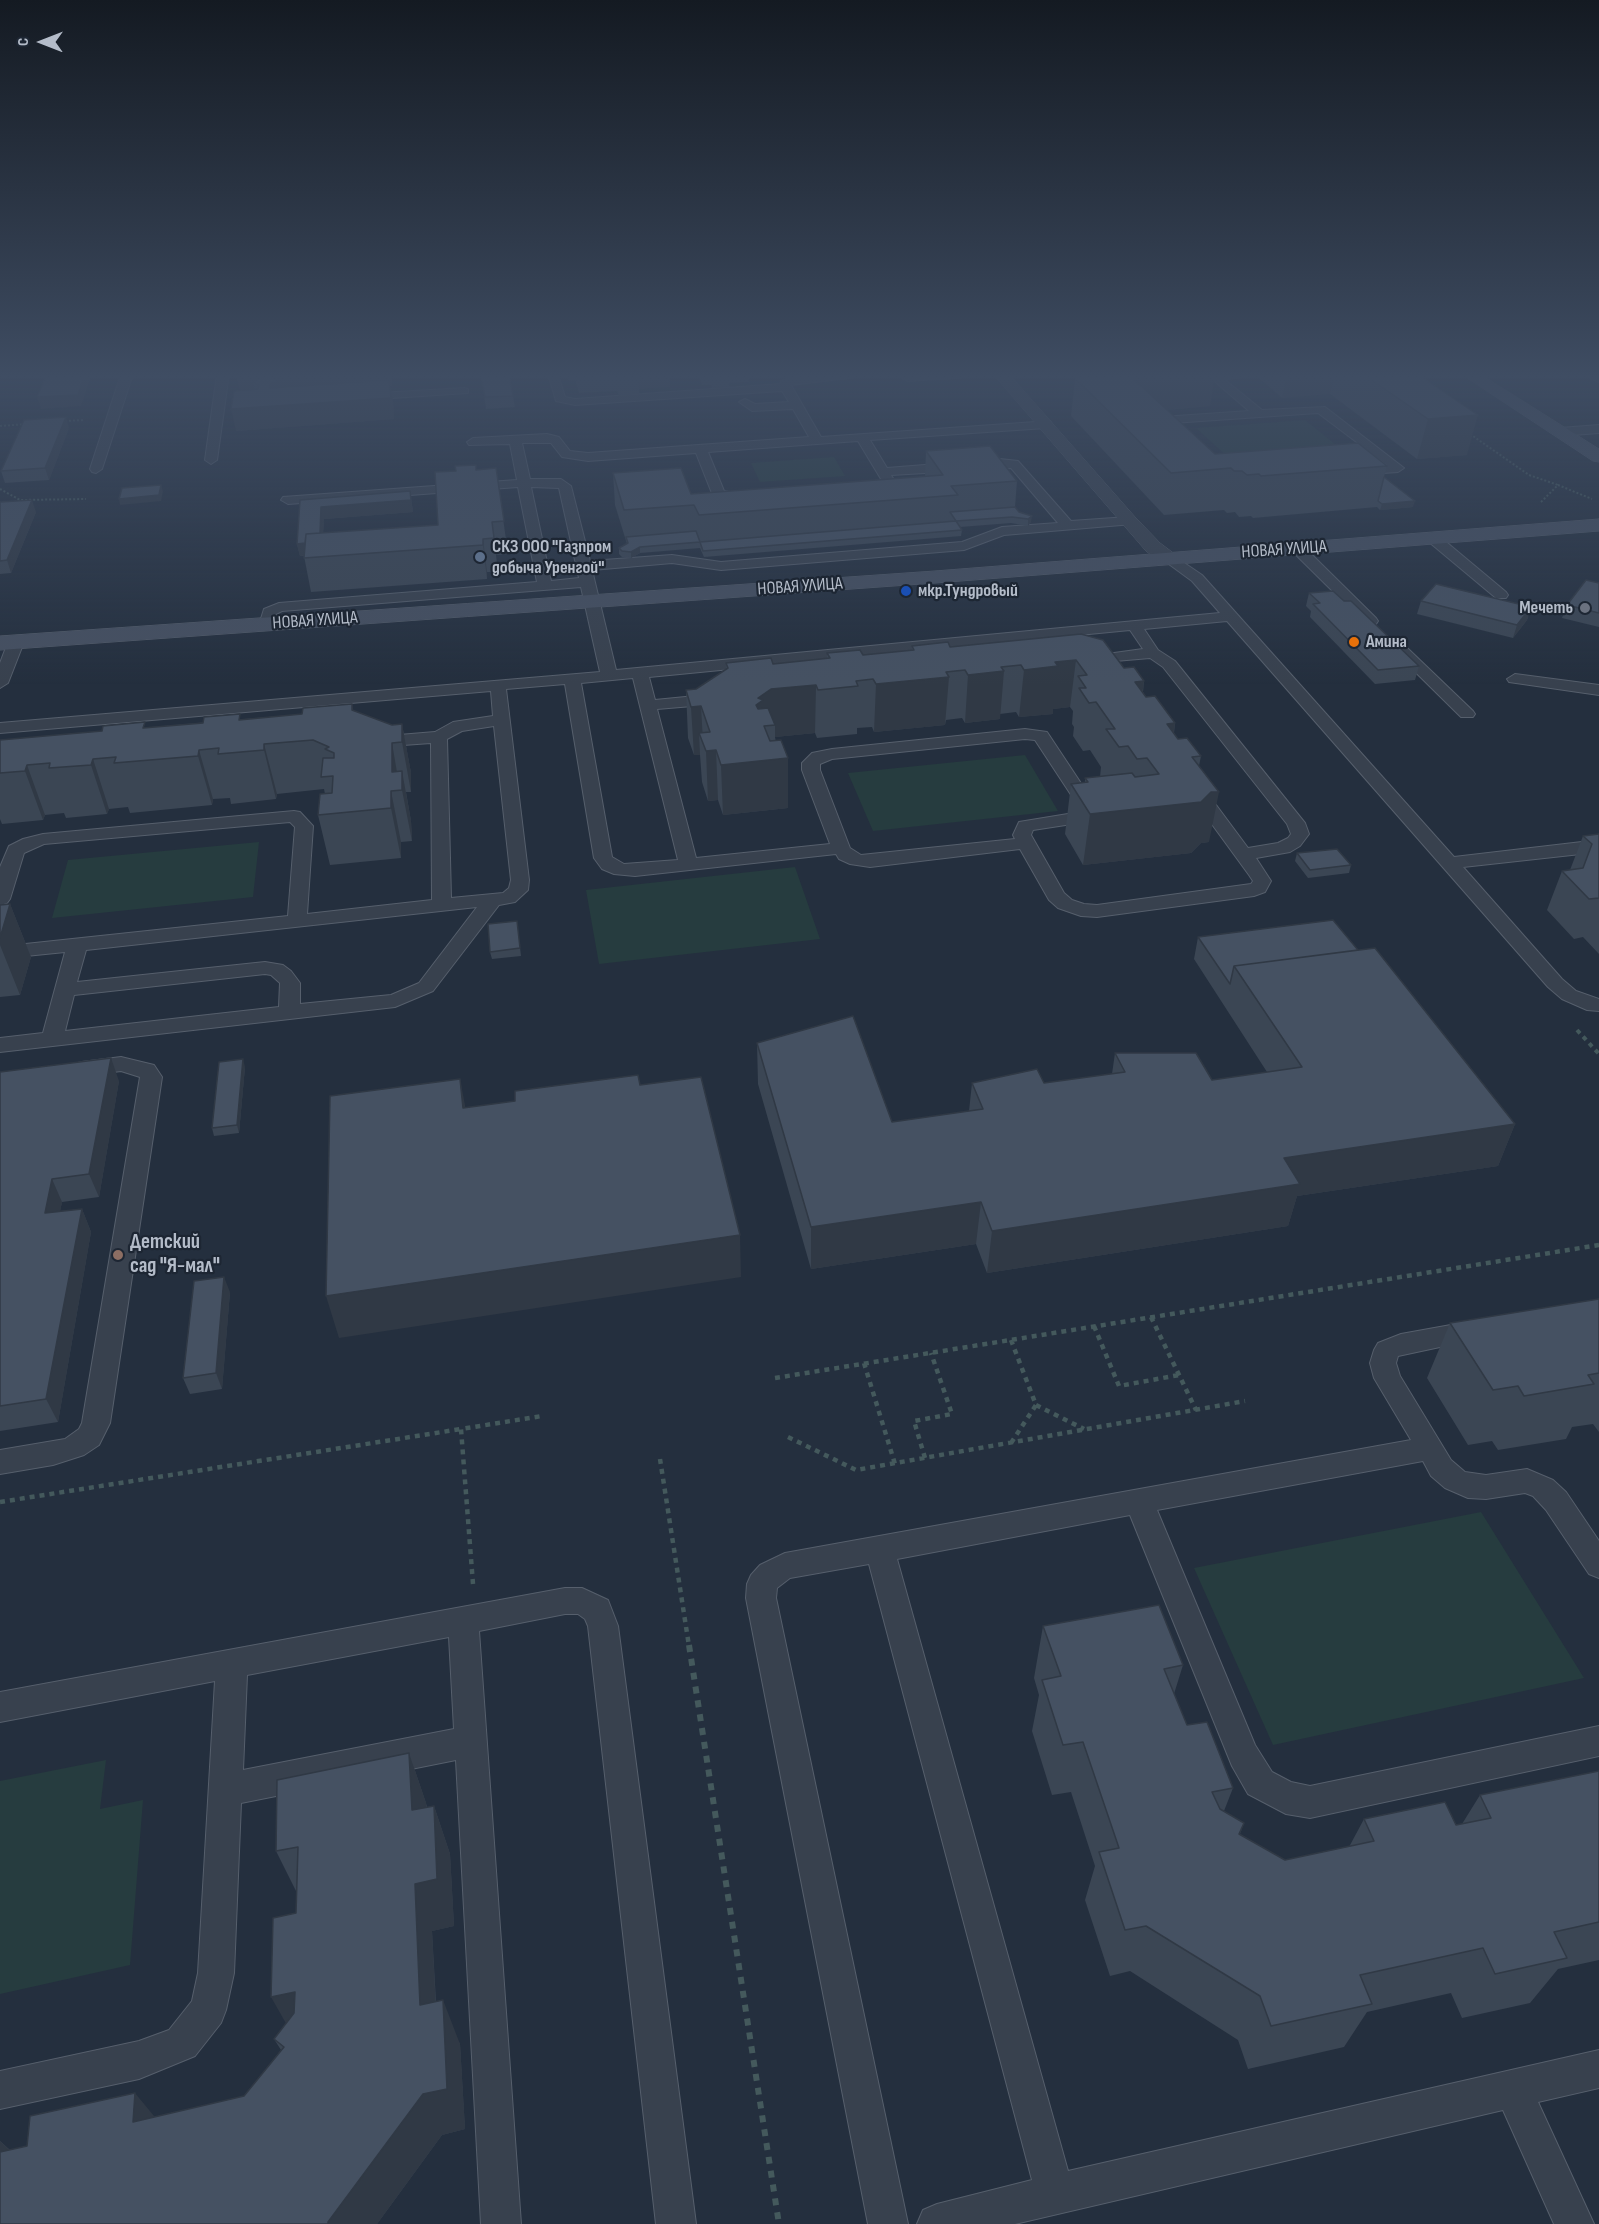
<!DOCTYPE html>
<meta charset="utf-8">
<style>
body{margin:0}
#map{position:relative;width:1599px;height:2224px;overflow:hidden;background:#242f3e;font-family:"Sofia Sans Condensed",sans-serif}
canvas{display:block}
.north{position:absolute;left:12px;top:12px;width:60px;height:60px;-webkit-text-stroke:4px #1d2633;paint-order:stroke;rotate:270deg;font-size:16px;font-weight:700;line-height:24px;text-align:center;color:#b4bcc9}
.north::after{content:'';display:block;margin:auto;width:21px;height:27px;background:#b4bcc9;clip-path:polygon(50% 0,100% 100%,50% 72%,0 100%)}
</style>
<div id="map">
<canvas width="1599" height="2224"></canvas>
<div class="north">С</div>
</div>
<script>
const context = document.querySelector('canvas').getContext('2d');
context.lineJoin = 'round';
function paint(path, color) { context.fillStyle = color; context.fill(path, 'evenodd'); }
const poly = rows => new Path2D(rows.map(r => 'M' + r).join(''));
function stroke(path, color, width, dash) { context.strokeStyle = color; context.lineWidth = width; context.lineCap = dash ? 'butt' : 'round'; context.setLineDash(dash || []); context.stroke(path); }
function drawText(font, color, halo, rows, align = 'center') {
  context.font = font + ' "Sofia Sans Condensed",sans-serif'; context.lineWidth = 4.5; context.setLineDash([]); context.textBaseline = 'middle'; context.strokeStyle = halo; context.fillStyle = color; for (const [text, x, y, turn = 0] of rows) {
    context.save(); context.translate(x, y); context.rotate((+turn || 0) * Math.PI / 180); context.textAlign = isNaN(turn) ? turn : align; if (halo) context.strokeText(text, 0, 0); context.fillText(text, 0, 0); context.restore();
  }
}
const green = poly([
 [1305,420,1356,461,1242,470,1196,428],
 [834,457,845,476,760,482,751,463],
 [1025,755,1058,811,873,831,848,773],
 [259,842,253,897,52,918,68,860],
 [795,867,820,939,599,964,586,890],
 [1481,1512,1584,1678,1273,1745,1194,1568],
 [106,1760,100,1809,143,1800,130,1965,0,1994,0,1781]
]);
const pathFar3 = poly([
 [65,421,84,420],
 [0,426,27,424],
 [1470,434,1529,475,1558,485],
 [0,489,20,500,86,499],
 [1541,502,1558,485,1592,499]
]);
const pathFar2 = poly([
 [1577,1030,1599,1054]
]);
const pathFar1 = poly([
 [1151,1317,1196,1410],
 [1094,1326,1119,1386,1179,1375],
 [1011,1340,1036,1405,1011,1443],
 [864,1363,895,1464],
 [775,1378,1599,1245],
 [1036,1405,1084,1429],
 [788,1437,856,1470,1245,1401],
 [925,1458,914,1421,952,1414,931,1353],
 [660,1459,689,1646],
 [0,1502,461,1429],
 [473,1584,461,1429,542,1416]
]);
const path = poly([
 [689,1645,779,2224]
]);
const service = poly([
 [121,374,133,374,102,469,96,473,92,472,90,469,121,374],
 [217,374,229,374,217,460,211,464,205,460,217,374],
 [548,374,558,374,565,397,575,399,780,384,781,381,793,377,862,374,857,377,791,385,821,437,1050,421,1052,424,1046,428,870,440,887,468,1000,459,1018,461,1071,521,1128,517,1133,518,1135,521,1133,524,1004,535,964,550,721,570,672,563,592,570,616,670,1220,613,1192,581,1162,559,1169,555,1174,556,1202,575,1454,857,1599,840,1599,852,1463,867,1562,979,1576,991,1599,999,1599,1011,1587,1010,1562,999,1548,987,1227,621,1144,629,1158,650,1175,661,1305,823,1309,834,1300,846,1290,852,1256,858,1271,881,1265,892,1254,896,1097,917,1081,916,1058,908,1049,900,1020,849,870,867,850,864,839,859,836,854,635,876,614,874,602,869,594,858,565,684,506,689,529,880,528,890,515,902,499,905,433,991,395,1007,0,1052,0,1038,43,1033,65,952,16,957,0,955,0,943,16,945,288,916,295,827,290,822,44,844,24,853,10,899,7,903,0,905,0,867,9,846,23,839,43,834,294,811,300,812,313,826,307,914,432,900,431,743,375,747,367,742,375,737,435,732,453,722,493,716,491,691,0,733,0,723,600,672,581,587,282,611,276,614,271,628,261,628,259,625,264,609,279,603,537,582,518,487,288,504,281,500,283,497,517,480,510,444,469,445,467,442,473,438,547,434,559,437,570,451,588,453,809,437,793,409,752,411,739,402,745,399,755,404,789,402,782,391,575,405,556,401,548,374],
 [858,441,881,479,876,484,858,488,857,491,858,494,863,495,885,490,894,480,891,475,1011,468,1058,523,1002,527,962,542,721,562,672,555,590,561,571,486,561,479,530,479,522,443,551,443,562,457,588,461,696,453,713,496,724,501,746,503,751,502,753,499,751,496,724,491,708,452,858,441],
 [531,487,559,488,579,578,551,581,531,487],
 [1130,630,1143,649,1107,654,1097,660,1094,665,1096,668,1108,668,1115,661,1150,658,1163,667,1287,824,1291,834,1288,838,1278,843,1248,848,1202,786,1196,785,1190,786,1187,790,1249,875,1253,881,1251,884,1097,905,1084,904,1072,900,1064,893,1031,835,1033,830,1085,822,1100,812,1047,732,1025,729,832,749,812,753,802,763,802,770,830,844,696,858,657,709,716,704,724,699,716,694,655,700,649,677,1130,630],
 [633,678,678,860,624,864,612,857,581,683,633,678],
 [494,726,511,880,509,888,503,893,451,898,447,739,462,731,494,726],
 [1025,739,1035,740,1081,810,1074,813,1019,822,1013,835,1015,839,861,855,850,848,820,770,820,764,832,759,1025,739],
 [477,907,419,983,391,995,300,1004,300,983,291,971,283,965,265,962,77,982,86,950,477,907],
 [265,974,271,975,280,983,279,1007,65,1031,74,995,265,974],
 [924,374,976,374,970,377,908,381,902,378,908,375,924,374],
 [1206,374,1251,374,1246,377,1224,379,1262,410,1325,407,1404,468,1398,472,1351,475,1349,472,1351,469,1387,465,1318,413,1158,424,1158,418,1162,417,1249,411,1206,374],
 [1584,374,1599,374,1599,382,1586,376,1584,374],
 [464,388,468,389,468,393,362,400,356,397,362,394,464,388],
 [1599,425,1599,433,1560,436,1554,432,1560,428,1599,425],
 [1434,535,1439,536,1506,592,1508,595,1506,598,1496,598,1429,542,1427,539,1434,535],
 [1298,545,1303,546,1376,618,1378,621,1376,624,1366,624,1293,552,1291,549,1293,546,1298,545],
 [16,637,24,642,8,683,0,688,0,663,8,642,16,637],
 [1397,641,1402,643,1473,711,1475,714,1473,717,1461,717,1392,649,1389,646,1392,643,1397,641],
 [1515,674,1599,685,1599,695,1509,682,1507,679,1515,674],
 [121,1057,154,1065,162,1077,110,1423,99,1445,84,1455,53,1465,0,1474,0,1450,65,1439,79,1429,82,1423,140,1077,121,1071,82,1076,74,1074,71,1069,74,1064,82,1062,121,1057],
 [1473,1321,1482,1324,1486,1331,1482,1338,1398,1356,1396,1363,1400,1376,1451,1460,1465,1472,1486,1475,1527,1469,1553,1480,1566,1492,1599,1541,1599,1578,1589,1574,1546,1510,1533,1496,1525,1493,1486,1499,1468,1498,1445,1488,1431,1476,1423,1461,1157,1510,1255,1745,1272,1772,1291,1782,1310,1786,1599,1726,1599,1756,1310,1818,1286,1814,1248,1794,1232,1766,1130,1515,897,1559,1068,2171,1599,2050,1599,2088,1538,2102,1594,2224,1554,2224,1503,2110,1015,2224,917,2224,923,2210,937,2204,1032,2180,869,1564,790,1578,777,1588,776,1598,908,2224,868,2224,746,1598,747,1584,751,1575,760,1565,785,1553,1411,1440,1374,1378,1370,1363,1374,1350,1378,1343,1401,1334,1473,1321],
 [565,1588,582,1588,608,1600,618,1626,696,2224,656,2224,588,1626,585,1619,578,1614,565,1614,479,1631,521,2224,481,2224,456,1760,241,1803,234,1973,226,2010,221,2023,195,2056,139,2079,0,2109,0,2071,139,2041,169,2030,192,2001,198,1973,215,1681,0,1722,0,1692,565,1588],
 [449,1637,454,1729,243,1770,247,1675,449,1637]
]);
const minor = poly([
 [993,374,1009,374,1135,517,1160,543,1176,555,1179,559,1176,563,1162,563,1146,551,993,374]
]);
const secondary = poly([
 [1461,374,1480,374,1599,449,1599,462,1593,461,1461,374],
 [1599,519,1599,531,935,583,0,650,0,636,935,571,1599,519]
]);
const wall = poly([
 [237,374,392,386,390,386,393,401,394,419,236,431,240,390],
 [567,374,669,374,670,387,639,389,639,394,619,396,617,391,579,393,575,380,569,381],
 [697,374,749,374,749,382,729,383,730,387,712,388,711,385,702,385],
 [1079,374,1215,374,1210,406,1166,410,1215,454,1387,466,1384,477,1413,507,1380,510,1377,507,1253,518,1251,516,1239,517,1235,512,1227,513,1224,510,1164,515,1071,416,1075,378,1078,378],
 [1261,374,1417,374,1467,455,1417,459,1330,394,1282,398,1260,379],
 [481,376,513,396,515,407,486,409],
 [69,428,49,480,5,483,1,471],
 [926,451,1017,481,1015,507,1019,512,1031,522,1028,526,1011,523,960,527,962,530,961,536,704,557,700,548,640,553,631,558,622,557,619,554,619,548,627,544,615,505,613,473,691,494,925,476],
 [496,468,508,554,496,555,498,572,487,572,487,579,311,592,304,556,300,556,297,544,300,500,410,491,413,512,324,519,323,533,438,525,476,470],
 [0,502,36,512,11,573,0,574],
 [1599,583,1599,627,1562,618,1567,605],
 [1309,593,1344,601,1419,666,1415,680,1375,684,1310,617,1311,611,1306,606],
 [1421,601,1531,607,1527,620,1513,638,1417,614],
 [1081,634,1124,668,1144,681,1143,692,1146,697,1175,723,1174,733,1178,739,1201,756,1199,766,1209,842,1201,843,1191,853,1083,865,1065,834,1071,784,1085,783,1085,778,1100,777,1101,767,1090,750,1083,751,1073,736,1074,727,1072,724,1073,711,1070,707,1053,709,1053,714,1019,717,1016,712,1000,714,1000,719,965,723,962,718,946,720,945,725,874,732,872,727,857,728,857,734,817,738,815,733,775,737,788,808,723,815,718,800,708,801,702,782,700,755,694,755,688,738,686,690,696,689,726,669,726,663,773,664,827,659,827,653,863,655,912,651,912,646,950,647],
 [352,704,353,711,392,725,402,724,411,773,411,792,406,792,411,821,412,841,401,842,401,858,330,865,318,815,325,794,324,789,277,794,276,799,231,804,230,798,213,799,212,805,130,813,128,807,109,809,107,814,66,818,64,813,45,815,43,820,2,824,0,819,0,740,302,714],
 [1599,834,1599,954,1583,937,1574,939,1547,910,1562,871,1570,870,1583,836],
 [1297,853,1351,865,1349,873,1308,878,1295,861],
 [10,904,31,957,20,995,0,997,0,905],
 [517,921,521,956,492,959,490,952],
 [1198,937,1358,950,1515,1124,1498,1166,1297,1196,1288,1226,987,1273,976,1244,811,1269,758,1084,757,1043,892,1122,969,1111,972,1083,1044,1083,1112,1074,1115,1053,1212,1080,1267,1072,1194,959],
 [245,1067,239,1133,214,1136,212,1128],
 [0,1072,119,1081,99,1197,62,1202,60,1211,82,1209,91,1232,58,1422,0,1431],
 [230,1292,222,1389,190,1394,183,1378],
 [1599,1299,1599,1432,1593,1424,1572,1427,1566,1439,1498,1450,1492,1441,1468,1445,1427,1378,1450,1323],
 [1043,1626,1183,1665,1174,1694,1187,1725,1233,1788,1224,1811,1244,1823,1240,1834,1285,1860,1349,1847,1364,1819,1456,1825,1462,1824,1480,1795,1599,1771,1599,1960,1558,1969,1530,2003,1462,2018,1451,1993,1367,2012,1344,2047,1248,2069,1238,2040,1130,1971,1110,1976,1085,1900,1095,1866,1071,1792,1052,1795,1032,1731,1039,1695,1034,1678],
 [409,1753,426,1803,427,1807,434,1806,450,1854,454,1926,432,1931,436,2002,460,2044,465,2129,442,2135,377,2224,0,2224,0,2141,10,2150,244,2096,281,2050,274,2039,286,2024,296,1913,297,1893,276,1851]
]);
const shadedWall = poly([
 [85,374,92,374,81,406,41,409,37,397],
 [260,374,259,385,253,382,255,395,241,396,236,375],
 [271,374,392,374,392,386,390,386,393,401,394,419,236,431,231,409,270,388],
 [638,374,669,374,670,387,639,389],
 [1128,374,1215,374,1210,406,1123,413],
 [1287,374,1335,374,1330,394,1282,398],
 [1478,415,1467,455,1417,459,1428,419],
 [66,417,69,428,49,480,45,468],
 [161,485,163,491,161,501,120,505,119,499],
 [410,491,413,512,324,519,322,554,300,556,297,544,321,507],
 [32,500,36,512,11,573,7,560],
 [1415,501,1413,507,1380,510,1382,504],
 [1032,516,1031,522,1028,526,1028,519],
 [483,539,487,572,487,579,483,545],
 [640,547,640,553,631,558,631,552],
 [1531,607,1527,620,1513,638,1517,625],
 [1076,660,1070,707,1053,709,1053,714,1019,717,1024,670,1055,662],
 [1004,671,1000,719,965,723,968,675],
 [949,677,945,725,874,732,876,684],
 [1144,681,1137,729,1135,682],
 [816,685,815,733,775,737,775,725,764,726,756,705,758,698,771,689],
 [701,706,703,742,699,733,700,755,694,755,691,707],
 [1175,723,1167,772,1167,724],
 [402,724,411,773,411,792,402,742],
 [392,743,400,790,392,772],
 [264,744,277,794,276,799,264,750],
 [199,750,213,799,212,805,198,756],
 [716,750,718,800,708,801,706,751],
 [788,758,788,808,723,815,721,765],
 [93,759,109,809,107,814,91,765],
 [27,765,45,815,43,820,25,771],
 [402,771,411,821,412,841,402,790],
 [391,791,401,842,401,858,391,808],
 [1211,792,1219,792,1209,842,1201,843,1191,853,1083,865,1090,814],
 [10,904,31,957,20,995,0,945,0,938],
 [111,1058,119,1081,99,1197,89,1174],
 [243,1059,245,1067,239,1133,237,1125],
 [460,1079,468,1121,463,1108],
 [1515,1124,1498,1166,1297,1196,1288,1226,987,1273,992,1231,1284,1158],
 [52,1179,62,1202,55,1237,45,1213],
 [981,1202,976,1244,811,1269,811,1227],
 [82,1209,91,1232,58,1422,46,1399],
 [740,1235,741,1277,339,1338,326,1296],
 [224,1277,230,1292,222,1389,216,1373],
 [409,1753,426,1803,429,1859,412,1810],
 [434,1806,450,1854,454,1926,432,1931,438,2049,420,2005,415,1884],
 [295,1992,296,2041,271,1997],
 [443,2000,460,2044,465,2129,442,2135,377,2224,328,2224,328,2222],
 [135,2093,168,2133,133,2122],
 [0,2141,27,2167,0,2173]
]);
const building = poly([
 [47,374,85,374,78,395,37,397,47,374],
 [237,374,259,374,236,375,237,374],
 [260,374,271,374,271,377,279,380,270,384,270,388,389,380,391,398,231,409,234,391,258,389,259,385,253,382,260,378,260,374],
 [509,374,513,396,485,397,481,376,509,374],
 [617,374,637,374,617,375,617,374],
 [1094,374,1140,374,1128,374,1215,454,1358,443,1387,466,1261,476,1259,474,1247,475,1242,471,1234,471,1231,468,1171,473,1075,378,1097,376,1094,374],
 [1363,374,1417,374,1478,415,1428,419,1363,374],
 [66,417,45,468,1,471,24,420,66,417],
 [990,446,1017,481,951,486,958,495,699,515,694,505,624,510,613,473,681,468,691,494,943,475,926,451,990,446],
 [476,465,476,470,496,468,504,521,492,522,494,538,483,539,483,545,304,558,306,534,438,525,435,472,456,471,455,466,476,465],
 [1384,477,1415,501,1382,504,1378,501,1384,477],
 [161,485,159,495,119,499,122,488,161,485],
 [410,491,411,500,321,507,320,533,306,534,305,543,297,544,300,500,410,491],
 [32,500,7,560,0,561,0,502,32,500],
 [1015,507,1019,512,1032,516,1028,519,1012,517,956,521,962,530,703,551,700,542,640,547,631,552,622,551,619,548,628,543,626,537,696,531,700,542,956,521,950,512,1015,507],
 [1586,580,1599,583,1599,613,1567,605,1586,580],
 [1436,584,1531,607,1517,625,1421,601,1436,584],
 [1333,591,1344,601,1351,601,1419,666,1378,670,1313,604,1320,603,1309,593,1333,591],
 [1081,634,1103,640,1124,668,1134,667,1144,681,1135,682,1146,697,1155,696,1175,723,1167,724,1178,739,1187,738,1201,756,1192,757,1219,792,1211,792,1201,802,1090,814,1071,784,1088,782,1085,778,1132,773,1135,777,1159,774,1147,758,1137,759,1128,746,1119,747,1106,729,1115,729,1096,702,1089,703,1079,688,1086,688,1078,676,1087,675,1076,660,1055,662,1058,666,1024,670,1021,665,1001,667,1004,671,968,675,965,670,946,672,949,677,876,684,873,679,856,681,858,686,818,690,816,685,771,689,758,698,763,700,756,705,758,709,768,708,775,725,764,726,770,741,781,740,788,758,721,765,716,750,706,751,699,733,710,732,701,706,691,707,686,690,696,689,728,668,726,663,771,658,773,664,830,658,827,653,860,650,863,655,914,650,912,646,948,642,950,647,1081,634],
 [352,704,352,710,392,725,402,724,402,742,392,743,392,772,402,771,402,790,391,791,391,808,318,815,320,794,332,793,333,776,321,777,323,758,334,758,334,753,325,749,329,747,313,740,264,744,264,750,218,754,219,748,199,750,198,756,114,763,116,757,93,759,91,765,49,768,50,763,27,765,25,771,0,773,0,740,102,731,103,726,145,722,143,728,203,723,204,717,240,714,239,720,302,714,303,708,352,704],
 [1599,834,1599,898,1589,899,1562,871,1583,868,1592,844,1583,836,1599,834],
 [1337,849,1351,865,1310,870,1297,853,1337,849],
 [10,904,0,938,0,905,10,904],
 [1333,920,1358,950,1234,966,1230,984,1198,937,1333,920],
 [517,921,520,948,490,952,488,924,517,921],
 [1375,948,1515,1124,1284,1158,1300,1184,992,1231,981,1202,811,1227,757,1043,853,1016,892,1122,983,1109,972,1083,1037,1069,1044,1083,1125,1072,1115,1053,1196,1053,1212,1080,1302,1067,1234,966,1375,948],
 [111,1058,89,1174,52,1179,45,1213,82,1209,46,1399,0,1406,0,1072,111,1058],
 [243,1059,237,1125,212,1128,219,1062,243,1059],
 [638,1075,640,1085,701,1077,740,1235,326,1296,330,1096,460,1079,463,1108,515,1101,515,1091,638,1075],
 [224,1277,216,1373,183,1378,194,1281,224,1277],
 [1599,1299,1599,1373,1588,1375,1594,1384,1524,1396,1518,1386,1493,1390,1450,1323,1599,1299],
 [1159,1605,1183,1665,1164,1669,1187,1725,1207,1722,1233,1788,1212,1792,1220,1809,1244,1823,1239,1834,1285,1860,1374,1841,1364,1819,1445,1802,1456,1825,1491,1818,1480,1795,1599,1771,1599,1922,1554,1932,1567,1958,1495,1974,1483,1948,1360,1975,1372,2004,1271,2026,1260,1996,1146,1926,1125,1930,1099,1852,1119,1848,1083,1742,1063,1745,1042,1680,1061,1676,1043,1626,1159,1605],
 [409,1753,412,1810,434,1806,437,1879,415,1884,420,2005,443,2000,447,2089,423,2094,328,2222,328,2224,0,2224,0,2152,27,2146,30,2116,135,2093,133,2122,244,2096,284,2047,274,2039,294,2013,295,1992,271,1997,273,1918,296,1913,298,1847,276,1851,277,1780,409,1753]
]);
const markers = [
 [480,557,6,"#5c6f8a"],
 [906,591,6,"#1a4fb4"],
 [1585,608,6,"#6b7280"],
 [1354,642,6,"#e8710a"],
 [118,1255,6,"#8d6e63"]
];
const farPoinames = [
 ["СКЗ ООО \"Газпром",492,547],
 ["добыча Уренгой\"",492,568],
 ["мкр.Тундровый",918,591],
 ["Мечеть",1573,608,"right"],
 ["Амина",1366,642]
];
const farStreetnames = [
 ["НОВАЯ УЛИЦА",1284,550,-4],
 ["НОВАЯ УЛИЦА",800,587,-4],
 ["НОВАЯ УЛИЦА",315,621,-4]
];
const poiNames = [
 ["Детский",130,1243],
 ["сад \"Я-мал\"",130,1267]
];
paint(green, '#263c3f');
stroke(service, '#565f6c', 2);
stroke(minor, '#565f6c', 1);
stroke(secondary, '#565f6c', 1);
stroke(pathFar3, '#44595c', 2, [2, 2]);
stroke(pathFar2, '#44595c', 4, [4.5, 4.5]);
stroke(pathFar1, '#44595c', 4.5, [5, 5]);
stroke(path, '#44595c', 6, [7, 7]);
paint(service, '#38414e');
paint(minor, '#38414e');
paint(secondary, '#465061');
paint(wall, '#3b4654');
paint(shadedWall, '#303945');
paint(building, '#455162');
stroke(building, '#303945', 1.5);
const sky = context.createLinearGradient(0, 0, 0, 685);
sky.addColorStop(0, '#141a22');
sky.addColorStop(0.55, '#3f4d63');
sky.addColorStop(1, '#3f4d6300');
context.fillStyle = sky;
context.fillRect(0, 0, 1599, 685);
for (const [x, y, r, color] of markers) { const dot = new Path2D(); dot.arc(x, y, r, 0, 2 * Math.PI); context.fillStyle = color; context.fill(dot); stroke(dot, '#1d2633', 2); }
drawText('bold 18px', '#b4bcc9', '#1d2633', farPoinames, 'left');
drawText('18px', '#b4bcc9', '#1d2633', farStreetnames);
drawText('bold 21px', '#b4bcc9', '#1d2633', poiNames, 'left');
</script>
